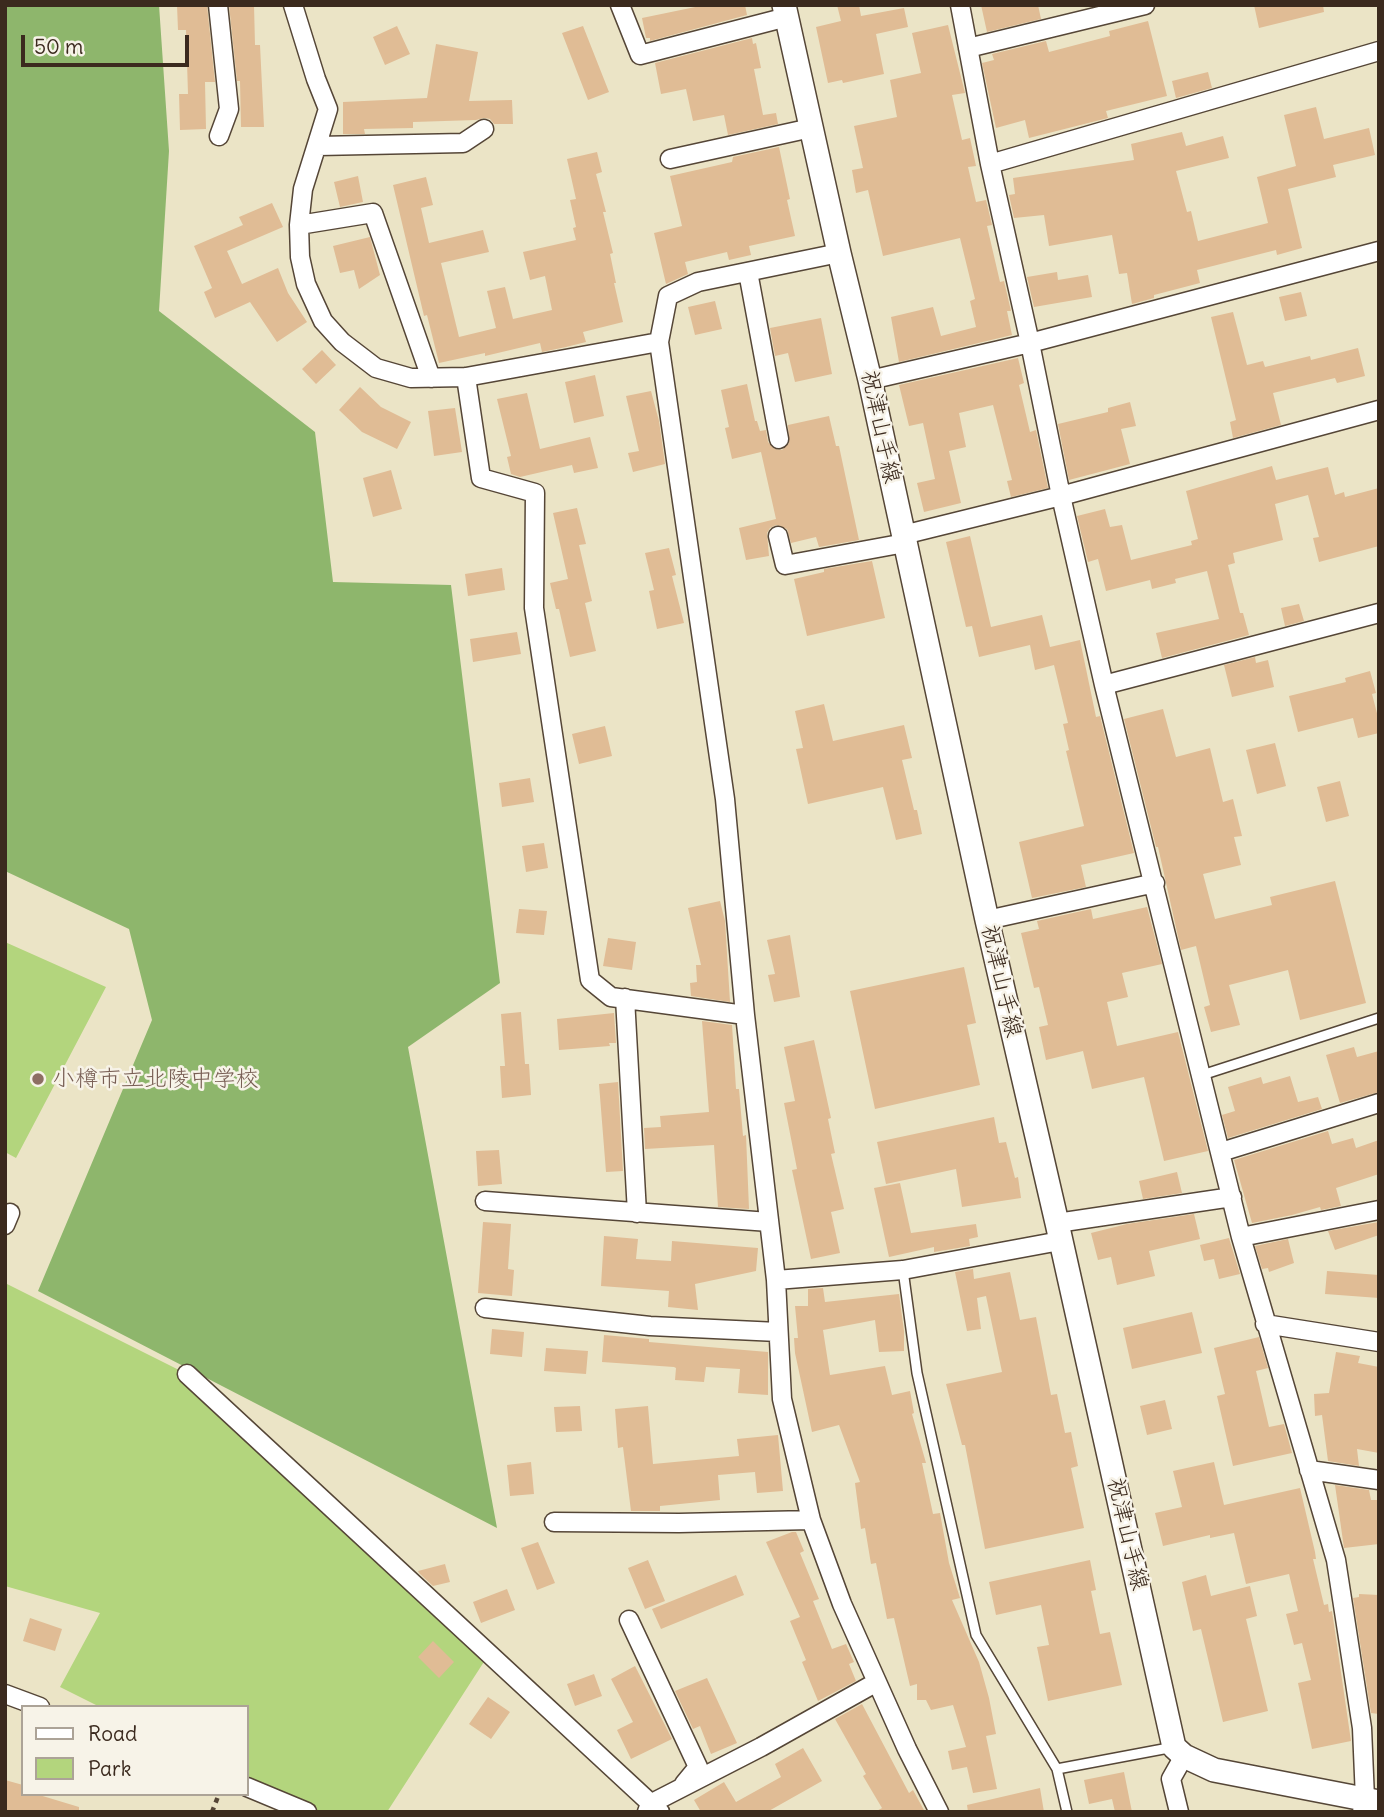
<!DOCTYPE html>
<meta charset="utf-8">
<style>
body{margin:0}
#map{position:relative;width:1384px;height:1817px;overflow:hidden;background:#ebe4c6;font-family:Delius,sans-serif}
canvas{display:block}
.frame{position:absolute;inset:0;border:7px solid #3b2a1e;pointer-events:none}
.legend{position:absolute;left:21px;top:1705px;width:228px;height:91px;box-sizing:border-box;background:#f7f3e8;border:2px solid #aca397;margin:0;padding:9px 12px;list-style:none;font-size:21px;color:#3b2a1e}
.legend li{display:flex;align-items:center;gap:14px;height:35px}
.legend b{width:35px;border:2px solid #aca397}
.scale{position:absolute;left:21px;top:35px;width:168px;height:32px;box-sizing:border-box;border:4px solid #3b2a1e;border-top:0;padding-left:9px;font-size:21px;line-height:24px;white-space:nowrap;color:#3b2a1e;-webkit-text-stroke:5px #f7f3e8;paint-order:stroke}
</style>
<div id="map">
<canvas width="1384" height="1817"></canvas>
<div class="frame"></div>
<ul class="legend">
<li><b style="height:9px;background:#fff"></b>Road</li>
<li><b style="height:19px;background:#b3d57d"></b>Park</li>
</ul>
<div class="scale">50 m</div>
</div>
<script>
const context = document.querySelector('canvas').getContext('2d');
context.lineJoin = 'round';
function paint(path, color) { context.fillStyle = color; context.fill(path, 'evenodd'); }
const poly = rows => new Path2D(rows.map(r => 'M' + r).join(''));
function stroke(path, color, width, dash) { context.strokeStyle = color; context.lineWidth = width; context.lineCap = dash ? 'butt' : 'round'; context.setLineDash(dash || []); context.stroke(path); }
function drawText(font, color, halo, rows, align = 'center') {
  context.font = font + ' Delius,"Klee One",sans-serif'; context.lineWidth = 5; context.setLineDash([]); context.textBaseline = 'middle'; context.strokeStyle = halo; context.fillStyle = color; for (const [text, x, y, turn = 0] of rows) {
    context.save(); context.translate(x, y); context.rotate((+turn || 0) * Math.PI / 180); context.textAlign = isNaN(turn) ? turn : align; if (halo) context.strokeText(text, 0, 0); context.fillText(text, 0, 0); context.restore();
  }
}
const green = poly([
 [5,942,106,987,16,1158,5,1152],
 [5,1283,187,1374,489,1654,387,1812,317,1812,247,1778,247,1707,100,1707,60,1687,100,1613,5,1586]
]);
const forest = poly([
 [5,5,159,5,169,151,159,311,315,432,333,582,451,585,500,983,408,1047,497,1528,38,1291,152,1020,129,929,5,871]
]);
const building = poly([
 [177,5,207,5,215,82,205,82,206,129,180,130,179,94,188,94,186,30,178,30],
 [229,5,254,5,255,45,260,45,264,127,241,127,240,81,237,81],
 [705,5,745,5,747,15,650,41,650,38,646,38,642,18],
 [837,5,859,5,861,16,904,8,908,27,876,34,884,74,843,83,842,80,828,83,816,27,841,21],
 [981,5,1038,5,1041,19,987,32],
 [1254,5,1323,5,1324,12,1259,28],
 [1148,21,1167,96,1106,111,1108,118,1029,138,1025,120,996,128,982,63,994,60,992,54,1046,41,1049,52,1110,36,1109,31],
 [948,25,965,93,952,95,962,140,970,138,976,166,968,167,976,202,986,200,992,225,987,226,1000,282,1004,281,1011,311,1007,311,1012,335,899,362,891,317,933,307,941,336,976,327,970,301,975,299,960,238,883,256,868,190,856,193,852,170,863,168,854,126,897,117,890,80,921,73,912,33],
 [397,26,410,54,385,65,373,37],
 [583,26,609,92,588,100,562,33],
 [752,38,753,44,756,43,761,68,754,69,763,115,776,113,778,124,728,135,724,115,693,121,686,89,661,94,655,63],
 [436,44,478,52,469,101,512,100,513,124,494,124,490,119,484,118,476,120,413,122,413,128,364,129,365,134,343,134,343,102,427,98],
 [1208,72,1212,88,1176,98,1172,81],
 [1316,107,1324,139,1369,128,1375,155,1333,165,1336,177,1288,189,1302,248,1277,255,1276,250,1197,270,1200,283,1154,295,1154,298,1132,304,1127,273,1119,274,1112,235,1049,246,1044,215,1014,218,1009,195,1015,194,1013,178,1134,160,1131,144,1182,132,1186,146,1223,136,1229,158,1176,171,1187,212,1191,211,1198,241,1268,223,1257,177,1296,166,1284,115],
 [779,147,790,199,787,200,795,236,749,246,751,255,729,260,727,252,685,262,688,274,666,284,654,233,682,226,670,176,732,162,733,157],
 [597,152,602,172,596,174,606,212,603,212,613,253,610,254,616,283,614,283,623,322,583,332,586,342,566,347,542,352,540,343,485,356,485,353,439,363,427,315,424,316,393,185,426,177,433,205,421,208,429,243,483,230,489,252,441,263,459,337,496,328,487,291,505,287,513,319,552,310,545,276,530,280,523,252,576,240,573,228,576,227,570,200,576,199,567,159],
 [358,176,363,202,340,207,334,182],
 [272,203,283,227,227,251,242,284,278,268,288,293,307,322,277,342,250,302,215,318,204,292,212,288,194,246,243,225,239,217],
 [370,237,380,275,359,289,354,270,340,273,333,246],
 [1057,272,1058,280,1088,275,1092,297,1034,307,1027,277],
 [1301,292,1307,316,1285,321,1279,297],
 [715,301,722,329,695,335,688,307],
 [1233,312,1247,365,1263,361,1265,367,1310,356,1311,360,1358,348,1365,376,1337,383,1335,378,1273,393,1281,425,1233,438,1230,422,1236,420,1211,317],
 [821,318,832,374,795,382,788,353,775,356,770,328],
 [322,350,336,365,316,384,302,369],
 [1018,358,1024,383,1019,385,1030,432,1036,430,1048,488,1011,497,1007,481,1012,480,993,405,959,413,966,447,949,451,961,503,924,512,917,483,935,479,923,423,909,426,899,385],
 [595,375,604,416,574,423,565,382],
 [747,384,755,421,757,421,760,431,766,430,768,442,775,449,782,450,789,443,788,425,829,416,836,446,839,446,859,540,819,547,816,537,791,543,787,529,776,525,770,528,767,533,769,556,746,560,739,528,776,519,761,452,732,459,725,428,729,427,721,390],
 [360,387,381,407,411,422,397,449,362,432,339,410],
 [651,391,659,421,665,464,633,472,628,453,639,451,626,396],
 [527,393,540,449,590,437,598,468,574,473,572,465,520,477,511,474,507,457,511,456,497,399],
 [1130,402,1136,426,1121,429,1130,464,1069,480,1058,424,1108,412,1108,408],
 [455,408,462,452,434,456,428,411],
 [1272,466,1276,480,1328,467,1335,495,1344,492,1345,497,1379,488,1379,546,1319,562,1313,538,1319,537,1308,495,1275,504,1283,540,1233,553,1235,563,1228,565,1240,613,1243,613,1249,635,1162,658,1156,633,1219,619,1207,571,1175,579,1176,583,1152,589,1150,580,1106,591,1098,559,1088,562,1077,516,1105,509,1110,527,1122,525,1131,560,1192,545,1191,541,1198,539,1186,491],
 [391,470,402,509,373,517,363,478],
 [577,508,586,544,579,545,592,601,585,603,596,651,570,657,559,609,556,609,550,583,568,579,553,513],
 [970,536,991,627,1042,615,1050,647,1080,640,1096,717,1100,716,1134,853,1081,865,1086,887,1032,898,1019,842,1084,826,1066,751,1069,750,1063,724,1068,723,1054,665,1035,670,1030,645,979,657,972,626,966,627,946,542],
 [669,548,676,575,672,576,684,623,657,629,649,591,654,590,645,553],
 [872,561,885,618,807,636,794,579,824,572,824,569],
 [502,568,505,590,468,596,465,574],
 [1299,604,1304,621,1285,626,1281,608],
 [517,632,521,654,473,662,470,639],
 [1255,657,1256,663,1268,660,1274,687,1232,697,1224,665],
 [1370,671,1376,693,1372,694,1379,721,1379,733,1358,738,1353,718,1298,732,1289,696,1346,682,1345,678],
 [824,704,833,741,904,725,912,758,902,760,914,810,917,810,922,834,896,840,883,787,808,804,796,749,803,748,795,711],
 [1163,709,1176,757,1210,748,1223,802,1233,799,1242,836,1234,837,1241,865,1203,874,1215,919,1272,905,1270,897,1335,881,1366,1003,1300,1020,1288,970,1229,985,1240,1025,1211,1032,1204,1007,1210,1005,1196,946,1181,950,1158,847,1156,847,1124,719],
 [605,726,612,756,579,764,572,734],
 [1275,743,1286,786,1257,794,1246,750],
 [530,778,534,802,502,807,499,783],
 [1340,781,1349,816,1326,822,1317,787],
 [544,843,548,868,526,872,522,846],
 [720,901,725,921,730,1002,691,996,690,983,697,982,696,965,701,965,688,908],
 [1147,907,1162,964,1122,973,1128,997,1107,1002,1117,1046,1178,1032,1208,1151,1164,1161,1144,1077,1092,1089,1083,1051,1046,1060,1039,1027,1048,1025,1039,987,1034,988,1021,933,1039,929,1037,921,1091,909,1093,919],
 [519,909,547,911,544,935,516,933],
 [790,935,800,997,774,1002,768,975,775,974,767,940],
 [608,938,636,942,632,970,603,966],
 [964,967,976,1023,967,1025,980,1085,875,1109,850,991],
 [521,1012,525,1064,529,1064,531,1095,502,1098,500,1066,505,1066,501,1014],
 [614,1013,616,1043,609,1043,610,1046,559,1050,557,1019],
 [702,1021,732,1025,736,1089,739,1089,743,1136,746,1135,749,1209,718,1207,714,1145,645,1149,644,1128,661,1127,660,1116,709,1112],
 [814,1040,831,1118,828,1119,835,1153,831,1154,844,1209,831,1212,840,1253,811,1259,792,1170,797,1169,784,1103,795,1101,784,1047],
 [1354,1047,1357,1057,1379,1051,1379,1092,1340,1103,1326,1055],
 [1290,1076,1298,1102,1318,1097,1322,1109,1228,1138,1222,1115,1235,1111,1228,1087,1261,1077,1263,1084],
 [618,1082,623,1171,606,1172,599,1084],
 [994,1117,999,1143,1006,1142,1015,1178,1018,1177,1021,1198,962,1207,956,1169,886,1184,877,1142],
 [1328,1131,1332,1144,1353,1138,1356,1148,1379,1140,1379,1174,1336,1188,1341,1206,1321,1210,1320,1207,1292,1215,1252,1223,1234,1160],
 [499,1150,502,1184,478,1186,476,1151],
 [1177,1172,1182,1193,1143,1199,1139,1181],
 [900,1183,911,1233,976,1224,978,1237,969,1239,970,1246,934,1252,934,1247,889,1257,874,1188],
 [1194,1214,1200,1239,1149,1251,1155,1276,1117,1285,1111,1257,1098,1260,1091,1233,1127,1224],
 [483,1222,511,1224,508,1269,514,1270,512,1296,478,1293],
 [1379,1222,1379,1235,1335,1250,1328,1231],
 [604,1236,638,1239,636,1259,671,1261,672,1241,758,1248,756,1271,695,1284,698,1310,668,1307,669,1291,601,1286],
 [1229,1238,1240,1274,1219,1279,1214,1259,1204,1261,1200,1245],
 [1288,1239,1294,1263,1269,1272,1268,1268,1262,1269,1255,1246],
 [973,1269,974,1279,1010,1272,1020,1320,1036,1317,1051,1395,1057,1394,1065,1433,1071,1432,1078,1466,1071,1468,1084,1528,985,1549,965,1445,962,1445,946,1384,1002,1372,986,1296,977,1298,981,1329,967,1331,955,1272],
 [1327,1271,1379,1275,1379,1298,1325,1294],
 [823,1288,825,1302,899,1294,904,1331,904,1351,879,1352,875,1320,823,1330,830,1375,885,1366,892,1395,910,1391,914,1413,912,1414,926,1463,922,1463,933,1514,940,1513,949,1563,960,1598,952,1600,979,1662,989,1698,996,1734,986,1736,997,1789,973,1793,967,1767,952,1770,948,1751,966,1747,953,1705,931,1710,926,1700,917,1700,917,1684,910,1686,894,1618,887,1619,876,1563,871,1564,865,1528,861,1529,855,1483,860,1482,839,1425,812,1432,795,1353,794,1338,798,1338,795,1306,808,1306,808,1289],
 [1192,1312,1202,1353,1132,1369,1123,1328],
 [492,1329,524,1332,522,1357,490,1354],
 [604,1335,649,1339,649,1342,768,1352,768,1395,738,1393,740,1369,706,1367,704,1382,675,1380,676,1368,674,1367,602,1362],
 [1259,1337,1268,1368,1256,1371,1269,1427,1284,1424,1292,1453,1233,1466,1217,1396,1225,1394,1214,1348],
 [546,1348,588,1351,586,1374,544,1371],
 [1336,1352,1360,1356,1358,1363,1379,1367,1379,1453,1357,1449,1359,1466,1328,1461,1322,1415,1315,1416,1314,1394,1329,1393],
 [1165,1400,1172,1429,1147,1435,1140,1406],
 [580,1406,582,1431,556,1432,554,1407],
 [648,1406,653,1464,739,1456,737,1439,778,1435,783,1491,757,1493,755,1472,718,1475,720,1500,660,1506,660,1511,631,1511,623,1447,618,1448,615,1409],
 [531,1462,534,1494,510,1496,507,1465],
 [1214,1462,1224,1505,1300,1488,1315,1552,1316,1559,1313,1559,1324,1605,1328,1604,1329,1612,1332,1611,1351,1741,1312,1749,1298,1683,1311,1680,1302,1643,1294,1645,1286,1614,1298,1611,1289,1574,1246,1584,1234,1533,1210,1538,1210,1535,1163,1546,1155,1513,1182,1507,1173,1471],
 [1335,1485,1369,1490,1371,1500,1379,1500,1379,1544,1344,1548],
 [792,1532,796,1532,804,1551,800,1553,819,1599,813,1601,832,1649,846,1644,854,1662,849,1664,856,1681,818,1701,802,1662,806,1660,790,1621,800,1617,766,1542],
 [538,1542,555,1583,537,1590,521,1548],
 [648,1560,665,1601,645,1609,628,1568],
 [1090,1560,1096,1590,1091,1591,1100,1634,1110,1632,1122,1685,1048,1701,1037,1647,1049,1645,1041,1605,996,1615,989,1582],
 [445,1564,450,1582,433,1586,419,1573,418,1571],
 [736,1575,744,1595,661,1629,652,1609],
 [1206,1575,1211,1596,1250,1586,1257,1616,1246,1619,1268,1711,1223,1722,1201,1629,1193,1631,1182,1582],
 [507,1589,515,1610,481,1623,473,1602],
 [1359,1594,1379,1595,1379,1714,1371,1713,1353,1598,1359,1597],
 [30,1618,62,1629,55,1651,23,1641],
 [433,1641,454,1662,439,1678,418,1657],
 [635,1666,672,1739,631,1759,617,1730,633,1722,611,1679],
 [594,1674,602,1696,575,1706,567,1684],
 [707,1678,737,1743,711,1754,700,1726,693,1729,675,1691],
 [488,1697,510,1712,491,1739,469,1724],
 [862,1704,909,1793,913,1790,925,1812,875,1812,882,1808,863,1776,866,1774,835,1719],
 [803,1748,822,1781,767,1812,701,1812,694,1800,724,1782,736,1802,781,1777,775,1764],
 [1124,1772,1132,1812,1115,1812,1112,1799,1089,1804,1084,1780],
 [5,1780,23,1785,23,1794,36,1794,79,1807,79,1812,5,1812],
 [1040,1788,1044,1812,968,1812,967,1805]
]);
const path = poly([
 [212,1812,219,1794]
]);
const service = poly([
 [1202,1075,1379,1018],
 [903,1270,917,1373,976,1635,1057,1769],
 [1067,1812,1057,1769,1174,1747]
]);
const minor = poly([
 [218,5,229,109,219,136],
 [293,5,316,79,328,109,303,189,299,225,300,257,306,284,323,321,342,342,376,368,411,378,466,377,659,342],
 [620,5,640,55,787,17],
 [960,5,990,164,1030,343,1061,496,1104,685,1241,1237,1336,1560,1362,1728,1365,1799,1362,1812],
 [968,48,1145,5],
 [318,146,463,143,484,129],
 [670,159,811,128],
 [990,164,1379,51],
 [299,225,373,213,431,378],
 [839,253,698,282,668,296,659,342,725,799,745,1015,776,1280,782,1399,811,1520,842,1604,907,1749,939,1812],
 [748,272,779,439],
 [466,377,481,478,535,493,534,608,590,980,611,997,745,1015],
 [870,380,1030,343,1379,251],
 [903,535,1061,496,1379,410],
 [778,536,785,565,905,543],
 [1104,685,1379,613],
 [987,920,1155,883],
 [625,998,637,1213],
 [1221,1152,1379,1103],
 [485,1201,769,1222],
 [1057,1223,1232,1197],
 [5,1225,10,1213],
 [1241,1237,1379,1210],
 [776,1280,903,1270,1060,1241],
 [485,1308,650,1326,778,1332],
 [1265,1324,1379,1342],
 [187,1374,660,1812],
 [1309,1470,1379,1480],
 [554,1522,679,1523,811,1520],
 [629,1620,698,1767,684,1784],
 [5,1694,40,1707],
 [247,1787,307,1812],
 [647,1812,650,1804,761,1747,877,1682],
 [1179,1812,1171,1779,1184,1756]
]);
const tertiary = poly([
 [784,5,839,253,870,380,987,920,1057,1223,1174,1747,1184,1756,1214,1770,1379,1802]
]);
const markers = [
 [38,1079,7,"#8d6e63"]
];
const streetNames = [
 ["祝津山手線",880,427,78],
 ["祝津山手線",1001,981,77],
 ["祝津山手線",1127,1534,77]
];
const educationNames = [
 ["小樽市立北陵中学校",52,1079]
];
paint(green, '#b3d57d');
paint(forest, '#8eb66c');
paint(building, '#e0bc95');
stroke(service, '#554637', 12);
stroke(minor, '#554637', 21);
stroke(tertiary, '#554637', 26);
stroke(path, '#554637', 4.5, [5, 5]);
stroke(service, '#fff', 9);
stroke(minor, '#fff', 18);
stroke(tertiary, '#fff', 23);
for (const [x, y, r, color] of markers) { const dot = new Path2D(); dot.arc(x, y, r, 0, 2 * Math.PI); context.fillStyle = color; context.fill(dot); stroke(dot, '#f7f3e8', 2.5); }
drawText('23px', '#3b2a1e', '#f7f3e8', streetNames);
drawText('23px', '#785e54', '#f7f3e8', educationNames, 'left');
</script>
